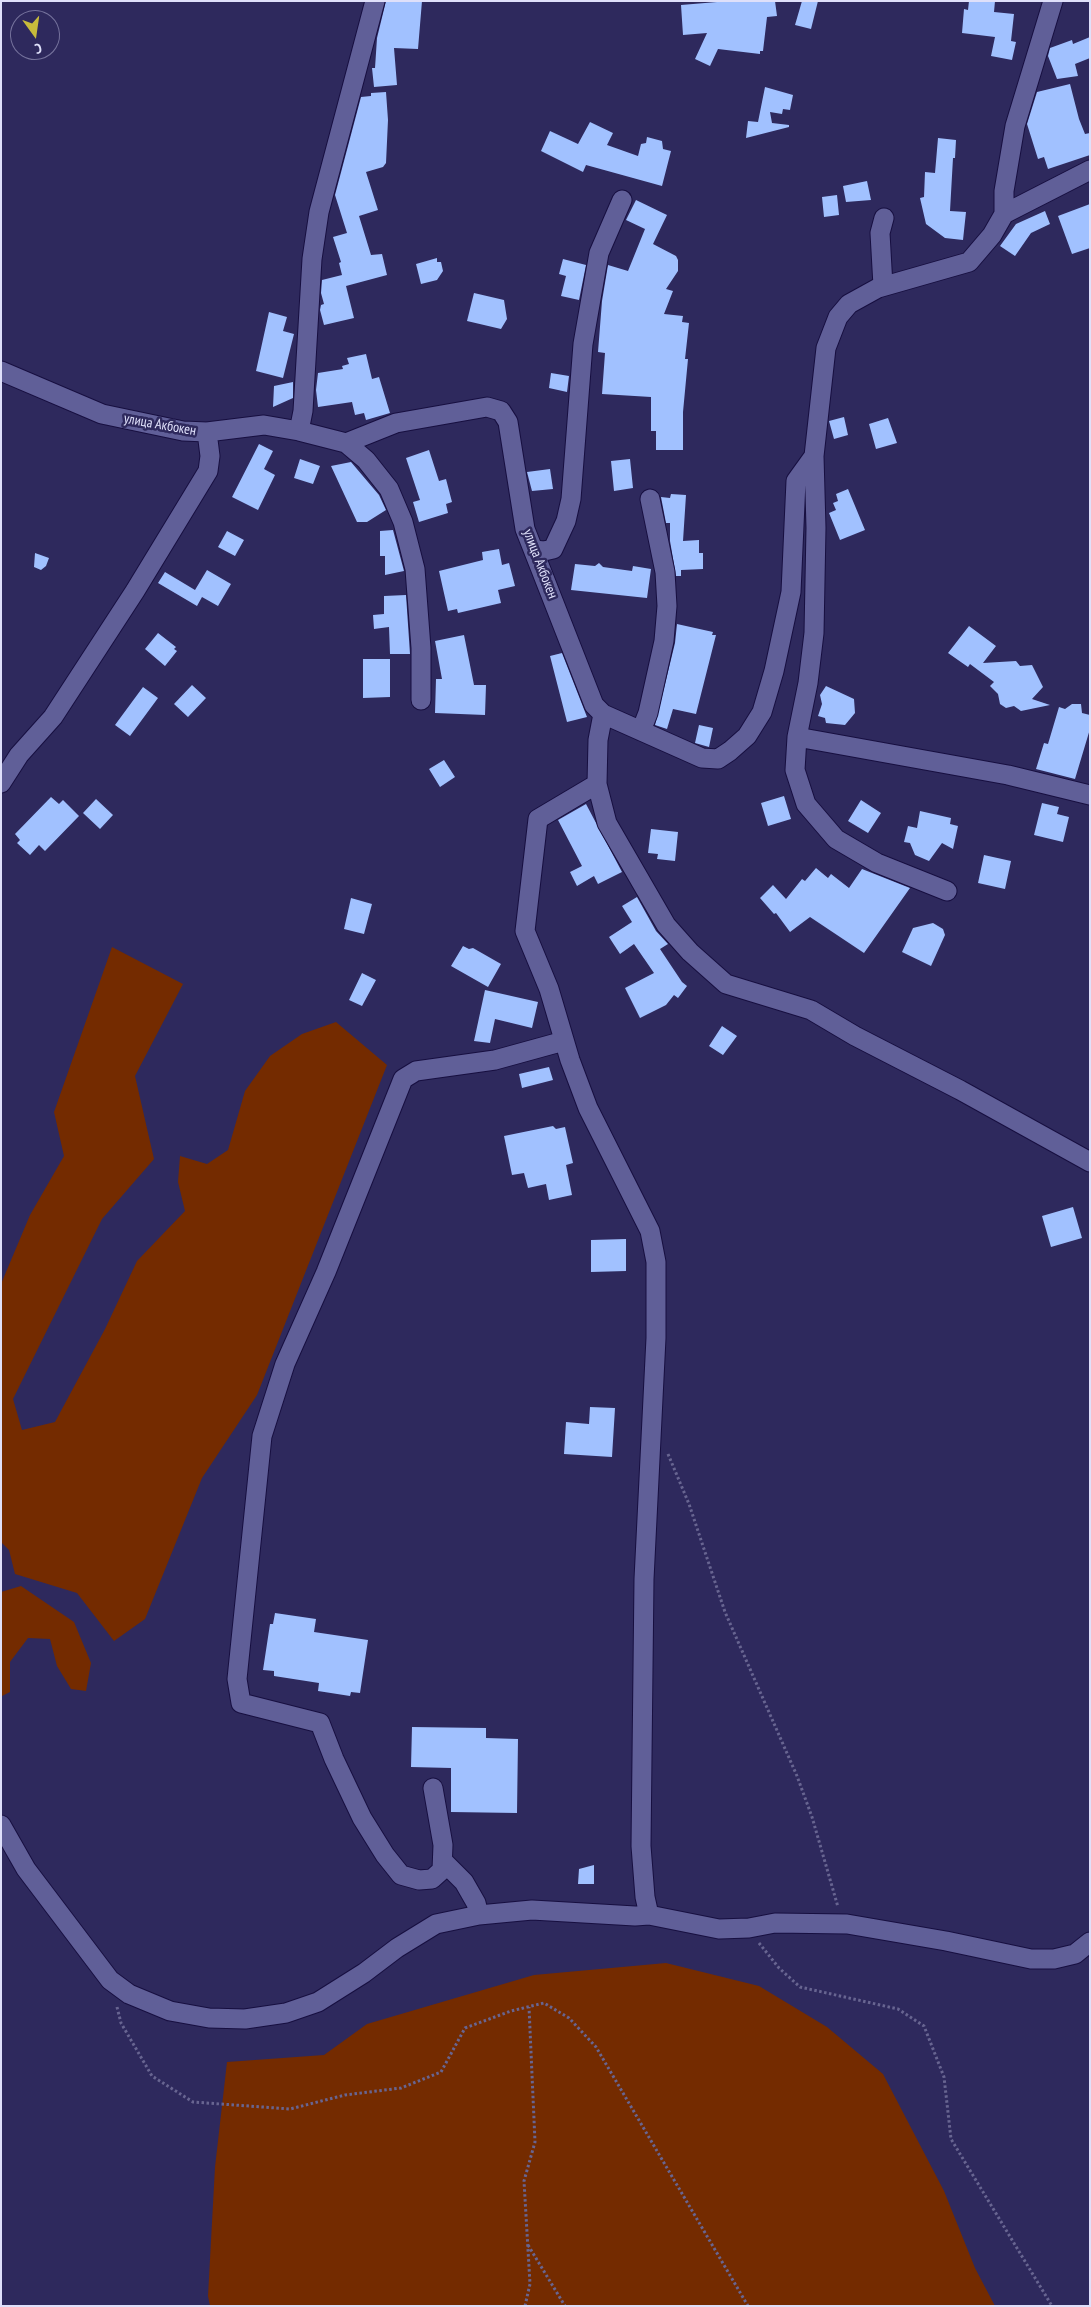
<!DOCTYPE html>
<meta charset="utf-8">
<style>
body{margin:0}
#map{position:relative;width:1091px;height:2307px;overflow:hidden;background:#2e295d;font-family:"PT Sans Narrow",sans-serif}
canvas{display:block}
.frame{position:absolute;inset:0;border:2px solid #dfe0fa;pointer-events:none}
.north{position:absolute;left:10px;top:10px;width:50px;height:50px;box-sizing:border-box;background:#2e295d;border:1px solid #75729c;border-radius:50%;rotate:166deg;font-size:14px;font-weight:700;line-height:20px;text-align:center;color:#dfe0fa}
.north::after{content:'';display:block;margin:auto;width:18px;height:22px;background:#c7bb3b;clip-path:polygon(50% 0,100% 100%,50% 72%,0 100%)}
</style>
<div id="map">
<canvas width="1091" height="2307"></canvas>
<div class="frame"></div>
<div class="north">С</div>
</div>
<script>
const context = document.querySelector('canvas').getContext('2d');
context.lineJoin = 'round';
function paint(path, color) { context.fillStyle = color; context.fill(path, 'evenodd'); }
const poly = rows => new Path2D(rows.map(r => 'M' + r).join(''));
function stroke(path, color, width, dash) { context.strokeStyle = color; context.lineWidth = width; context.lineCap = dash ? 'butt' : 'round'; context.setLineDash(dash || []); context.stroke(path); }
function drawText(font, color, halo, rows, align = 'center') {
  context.font = font + ' "PT Sans Narrow",sans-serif'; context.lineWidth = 5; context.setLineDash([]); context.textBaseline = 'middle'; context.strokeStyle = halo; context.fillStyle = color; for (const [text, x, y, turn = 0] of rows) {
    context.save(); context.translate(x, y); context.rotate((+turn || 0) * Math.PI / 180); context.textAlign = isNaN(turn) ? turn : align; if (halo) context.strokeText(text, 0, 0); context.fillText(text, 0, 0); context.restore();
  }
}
const green = poly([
 [112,947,183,984,135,1076,154,1159,102,1219,13,1399,22,1430,55,1422,105,1329,137,1261,185,1211,178,1182,180,1156,207,1164,228,1150,245,1091,270,1056,302,1034,336,1022,387,1065,257,1395,202,1478,145,1619,114,1641,77,1593,15,1574,9,1550,1,1542,1,1284,30,1215,64,1156,54,1112],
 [21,1586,74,1622,91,1663,86,1691,71,1689,57,1666,50,1639,28,1638,10,1662,10,1692,2,1696,1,1592],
 [666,1963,759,1986,827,2027,883,2074,944,2191,975,2268,995,2306,210,2306,208,2296,215,2167,227,2062,324,2055,367,2024,534,1975]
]);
const building = poly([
 [386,1,422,1,418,49,394,48,397,85,374,87,372,68,375,68,377,38],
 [729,1,775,1,777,16,767,17,763,51,760,51,760,54,718,49,710,66,695,59,707,33,683,35,681,5],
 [802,1,818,1,811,29,795,25],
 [969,1,995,1,994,12,1014,14,1011,41,1016,42,1012,60,991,56,995,37,962,33,964,9,968,10],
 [1090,37,1090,58,1075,64,1078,76,1057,79,1048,56,1050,48,1072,40,1073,44],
 [1070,84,1079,119,1085,134,1090,133,1090,155,1048,169,1044,157,1038,159,1027,124,1037,92],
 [765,87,793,95,790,110,783,109,782,114,770,112,772,123,789,125,789,127,746,138,748,121,758,122],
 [386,92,388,120,386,163,383,167,366,172,378,210,359,216,371,255,382,254,387,275,346,286,354,318,324,325,320,310,321,305,324,304,321,293,322,280,342,275,339,263,341,262,333,237,347,233,335,195,361,97,371,96,371,93],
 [590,122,613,133,607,145,638,156,641,144,646,143,647,137,662,141,663,149,671,151,662,186,586,165,583,172,541,151,550,131,578,144],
 [938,138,956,140,955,158,953,158,950,211,966,212,963,240,945,238,926,224,920,198,924,197,925,172,935,173],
 [867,181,871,200,846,202,843,186],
 [837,195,839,215,824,217,822,197],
 [636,200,667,215,653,244,676,256,678,260,678,271,666,289,673,291,664,314,683,316,682,322,689,323,685,359,688,359,683,412,683,450,656,450,656,431,651,431,651,397,602,394,605,353,598,352,602,301,608,265,628,271,645,229,626,220],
 [1090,204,1090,248,1072,254,1058,216],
 [1045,211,1050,224,1031,233,1015,256,1000,246,1016,224],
 [437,258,437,262,441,262,443,271,437,280,421,284,416,264],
 [563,259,586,265,579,300,561,296,566,276,559,274],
 [474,293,504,300,507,319,501,329,467,321],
 [269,312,287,317,283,331,294,334,283,378,256,371],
 [366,354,372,379,379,377,390,413,366,420,364,413,355,415,352,402,318,407,316,390,318,373,343,369,342,366,349,364,347,358],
 [551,373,569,376,567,392,549,388],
 [293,382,293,398,273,407,274,386],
 [844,417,848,435,834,439,829,421],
 [888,418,897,443,876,449,869,424],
 [259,444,273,451,264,469,275,475,258,510,232,497],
 [429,450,439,481,446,479,452,502,446,504,448,513,419,522,413,502,420,500,406,458],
 [300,459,320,466,313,484,294,478],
 [630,459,633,488,614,491,611,461],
 [351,462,379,495,386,510,367,522,357,522,331,466],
 [550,469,553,489,532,491,527,472],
 [848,489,865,530,840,540,829,513,836,510,833,503,838,501,836,494],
 [671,494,686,495,683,541,699,540,699,553,703,553,703,569,681,570,681,576,676,576,670,541,670,523,666,523,661,497,670,498],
 [393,530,404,571,385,575,385,556,380,556,380,531],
 [227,531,244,540,235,556,218,547],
 [499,549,502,565,509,563,515,586,498,590,501,603,458,613,457,609,448,611,439,571,483,560,482,552],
 [35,553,49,558,46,566,41,570,34,567],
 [599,563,603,567,632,571,633,566,651,569,647,598,571,590,575,564,595,566],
 [207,570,231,584,218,606,202,597,197,606,158,583,165,572,195,590],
 [406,595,410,654,390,654,389,627,374,629,373,615,384,614,384,596],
 [677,624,713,632,712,635,716,635,696,714,673,709,667,729,655,725,675,643],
 [969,626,996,646,983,663,1016,661,1020,666,1032,665,1043,687,1032,699,1050,705,1021,711,1014,706,1006,708,1000,704,998,694,990,686,994,682,970,664,968,667,948,653],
 [158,633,176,647,174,649,177,651,165,666,145,649],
 [464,635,474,685,486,685,485,715,435,713,436,679,442,679,435,641],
 [562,653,587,717,567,722,550,656],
 [363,659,390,659,390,697,363,698],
 [192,685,206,698,188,717,174,704],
 [826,686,854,699,855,713,845,725,826,723,825,718,818,716,822,704,820,695],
 [143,687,158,698,130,736,115,725],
 [1072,704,1081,704,1082,713,1090,715,1090,729,1075,779,1036,769,1044,743,1048,744,1059,707,1065,709],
 [699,725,713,728,709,747,695,743],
 [444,760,455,777,440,787,429,769],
 [784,796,791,819,768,826,761,803],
 [51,797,59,804,63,800,79,816,45,851,39,845,30,855,17,843,20,840,15,834],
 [96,799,113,815,100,829,83,813],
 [861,800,881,813,868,833,848,821],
 [1042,803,1059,807,1057,814,1069,817,1063,842,1034,835],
 [586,804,622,872,598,884,594,876,577,886,570,872,582,866,558,820],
 [920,811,951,818,950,824,958,826,953,849,942,843,929,861,915,855,910,843,904,842,908,826,917,828],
 [651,829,678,832,675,861,657,859,658,854,648,853],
 [984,855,1011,861,1005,889,978,883],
 [816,868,828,878,831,874,849,888,862,869,910,888,864,953,810,917,790,932,776,913,774,914,760,898,773,885,786,899,802,879,805,881],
 [637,897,656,931,668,944,660,949,682,982,687,986,678,998,674,995,666,1005,640,1018,625,988,654,973,634,944,620,954,609,937,632,922,622,906],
 [351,898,372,904,364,934,344,929],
 [933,923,943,929,945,935,931,966,902,952,913,928],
 [463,946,469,949,473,948,501,964,488,987,451,966],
 [362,973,376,980,362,1006,349,1000],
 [485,990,538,1002,532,1028,495,1019,490,1043,474,1041],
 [722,1026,737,1036,723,1055,709,1046],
 [549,1067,553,1080,522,1088,519,1074],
 [553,1126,556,1129,565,1127,573,1163,566,1165,572,1195,549,1200,546,1184,528,1188,524,1173,512,1175,504,1136],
 [1073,1207,1082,1238,1051,1247,1042,1216],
 [626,1239,626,1271,591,1272,591,1240],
 [590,1407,615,1408,612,1457,564,1454,566,1422,589,1424],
 [275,1613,316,1619,314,1632,368,1640,360,1693,351,1692,350,1696,318,1691,319,1683,274,1676,274,1671,263,1670,270,1624,273,1624],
 [412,1727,486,1728,486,1738,518,1739,517,1813,451,1812,451,1768,411,1767],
 [594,1865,594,1884,578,1884,579,1869]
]);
const path = poly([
 [668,1454,689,1504,725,1612,797,1776,812,1817,838,1907],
 [759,1943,779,1968,800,1987,898,2009,924,2026,944,2077,951,2139,1052,2306],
 [117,2007,121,2023,152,2076,193,2102,290,2109,345,2095,401,2088,441,2072,465,2028,511,2011,544,2003,569,2018,596,2047,748,2306],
 [528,2245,565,2306],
 [525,2306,530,2284,524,2181,535,2142,529,2007]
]);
const minor = poly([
 [1004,214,1004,191,1015,126,1053,1],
 [883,286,880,233,884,218],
 [1,371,102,414,183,431,207,432,264,425,299,431,346,443,396,423,487,407,501,411,508,422,525,529,594,705,603,714,702,758,718,759,730,751,747,736,762,712,774,671,791,592,796,481,814,456],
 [299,431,303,411,312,259,319,212,375,1],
 [346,443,366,460,389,489,403,522,415,569,421,648,421,700],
 [534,550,544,551,553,549,566,521,571,499,583,344,599,253,622,200],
 [603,714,598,740,597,784,607,823,666,925,690,952,726,984,811,1010,855,1036,960,1090,1090,1162],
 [641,731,648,713,664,641,667,606,665,572,650,499],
 [797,737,1008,775,1090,795],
 [1,783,19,755,53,717,135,591,208,471,210,456,207,432],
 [597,784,538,819,525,931,549,989,570,1060,588,1108,650,1231,656,1262,656,1338,644,1579,641,1846,645,1897,649,1915],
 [947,891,877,863,836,839,806,804,795,770,797,737,808,683,814,633,816,528,814,456,826,348,838,317,849,304,878,288,969,262,992,235,1004,214,1090,170],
 [433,1788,443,1845,442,1870,432,1879,419,1880,401,1875,385,1855,362,1818,334,1759,320,1723,241,1703,237,1679,262,1436,285,1364,326,1272,403,1079,416,1071,495,1060,564,1041],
 [1,1825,26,1869,110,1980,129,1994,170,2011,209,2018,245,2019,286,2013,318,2002,364,1973,397,1948,436,1924,479,1915,532,1910,635,1916,649,1915,719,1929,749,1928,775,1923,847,1924,946,1941,1031,1959,1054,1959,1075,1954,1090,1942],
 [443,1861,464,1882,476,1903,479,1915]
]);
const streetNames = [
 ["улица Акбокен",160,425,10],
 ["улица Акбокен",540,564,69]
];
paint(green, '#742b00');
paint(building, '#a1c1ff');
stroke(minor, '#170f40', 21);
stroke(path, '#686591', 3, [2.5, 2.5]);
stroke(minor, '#605f98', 19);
drawText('14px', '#dfe0fa', '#2e295d', streetNames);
</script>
